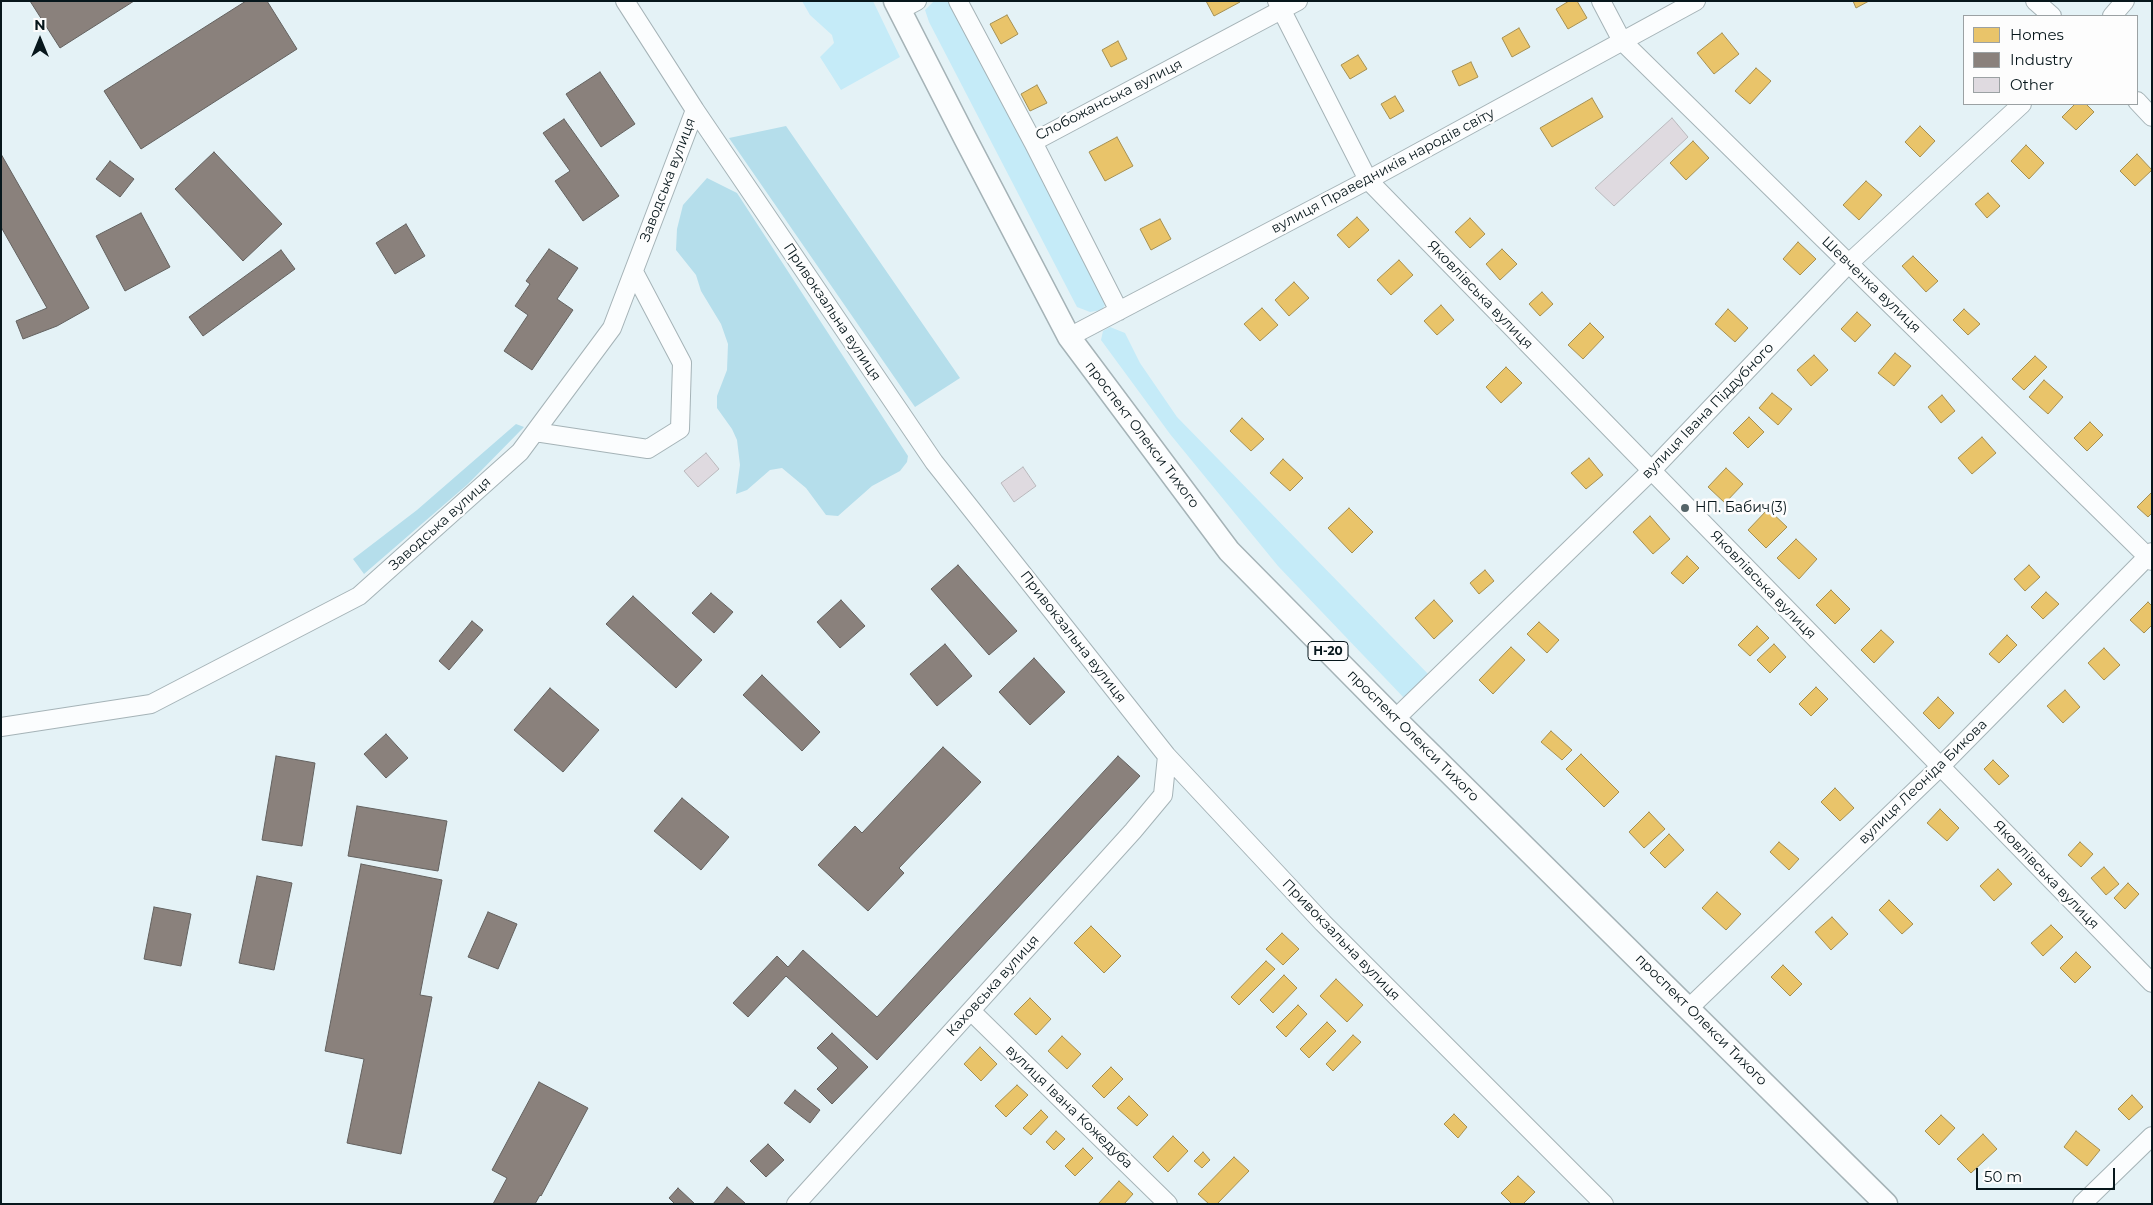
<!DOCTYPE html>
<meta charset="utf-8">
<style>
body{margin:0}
#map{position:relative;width:2153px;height:1205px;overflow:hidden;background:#e4f2f6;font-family:Montserrat,sans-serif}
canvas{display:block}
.frame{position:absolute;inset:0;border:2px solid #07171c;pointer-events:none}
.legend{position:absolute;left:1963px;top:15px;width:175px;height:90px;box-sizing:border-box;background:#fdfdfd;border:1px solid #9ba1a3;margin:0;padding:6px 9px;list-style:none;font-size:15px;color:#07171c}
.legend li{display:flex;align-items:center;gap:10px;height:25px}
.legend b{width:25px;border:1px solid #9ba1a3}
.north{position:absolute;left:15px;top:15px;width:50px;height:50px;-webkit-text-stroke:4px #fdfdfd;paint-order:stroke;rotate:0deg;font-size:14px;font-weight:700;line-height:20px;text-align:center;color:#07171c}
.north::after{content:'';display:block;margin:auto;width:18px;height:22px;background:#07171c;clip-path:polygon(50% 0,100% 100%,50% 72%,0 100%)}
.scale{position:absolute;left:1976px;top:1168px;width:139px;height:22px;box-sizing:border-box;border:2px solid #07171c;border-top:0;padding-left:6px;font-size:15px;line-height:18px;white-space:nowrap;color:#07171c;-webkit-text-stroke:4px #fdfdfd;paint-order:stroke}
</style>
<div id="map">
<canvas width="2153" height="1205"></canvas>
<div class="frame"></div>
<ul class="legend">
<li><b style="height:14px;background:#e9c46a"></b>Homes</li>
<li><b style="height:14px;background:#8a817c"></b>Industry</li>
<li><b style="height:14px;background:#dfdae0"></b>Other</li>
</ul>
<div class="north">N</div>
<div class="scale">50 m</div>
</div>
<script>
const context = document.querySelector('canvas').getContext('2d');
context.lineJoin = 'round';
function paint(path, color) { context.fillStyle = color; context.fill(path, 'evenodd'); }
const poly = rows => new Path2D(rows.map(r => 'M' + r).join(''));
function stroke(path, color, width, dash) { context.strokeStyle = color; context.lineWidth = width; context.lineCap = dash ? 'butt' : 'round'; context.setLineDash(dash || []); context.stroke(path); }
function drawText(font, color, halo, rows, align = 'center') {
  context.font = font + ' Montserrat,sans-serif'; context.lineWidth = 5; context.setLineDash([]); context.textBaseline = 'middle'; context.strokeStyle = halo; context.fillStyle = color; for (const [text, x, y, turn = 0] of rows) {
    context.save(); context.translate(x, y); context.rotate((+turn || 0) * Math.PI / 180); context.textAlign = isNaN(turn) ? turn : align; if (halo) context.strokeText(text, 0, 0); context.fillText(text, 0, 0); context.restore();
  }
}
const green = poly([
 [802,1,873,1,900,57,841,90,820,57,834,43,832,35,810,15],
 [934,1,950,1,952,4,1106,303,1102,310,1090,312,1077,307,929,22,925,10],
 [1110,327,1125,333,1140,363,1177,417,1431,677,1406,700,1278,566,1170,434,1101,340,1103,331]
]);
const forest = poly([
 [786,126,960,378,915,407,729,138],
 [707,178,737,193,908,456,907,462,900,471,872,486,838,516,826,515,806,488,782,468,770,470,747,490,736,494,740,465,737,440,732,429,717,408,717,396,727,370,728,344,721,324,701,291,696,275,676,250,677,229,683,205],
 [516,424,524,427,468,484,364,574,353,559,417,510]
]);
const homes = poly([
 [1206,1,1239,1,1240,2,1214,16,1206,1],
 [1569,1,1577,1,1587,18,1568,29,1556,9,1569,1],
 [1853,1,1869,1,1856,8,1853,1],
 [1007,15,1018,34,1001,44,990,24,1007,15],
 [1519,28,1530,47,1512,57,1502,38,1519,28],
 [1722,33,1739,54,1714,74,1697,53,1722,33],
 [1118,41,1127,59,1111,67,1102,50,1118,41],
 [1358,55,1367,69,1350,79,1341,65,1358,55],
 [1471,62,1478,77,1459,86,1452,71,1471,62],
 [1756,68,1771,81,1750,104,1735,91,1756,68],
 [1037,85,1047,103,1030,111,1021,94,1037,85],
 [1395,96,1404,111,1390,119,1381,104,1395,96],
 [1592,98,1603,117,1552,147,1540,128,1592,98],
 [2075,104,2086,104,2094,112,2076,130,2062,117,2075,104],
 [1920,126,1935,141,1920,157,1905,142,1920,126],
 [1117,137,1133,166,1105,181,1089,152,1117,137],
 [1693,141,1709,158,1686,180,1670,163,1693,141],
 [2026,145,2044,163,2029,179,2011,161,2026,145],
 [2137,154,2152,170,2135,186,2120,171,2137,154],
 [1866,181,1882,195,1859,220,1843,205,1866,181],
 [1988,193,2000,206,1987,218,1975,204,1988,193],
 [1357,217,1369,230,1349,248,1337,235,1357,217],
 [1470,218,1485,234,1470,248,1455,232,1470,218],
 [1160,219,1171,239,1151,250,1140,229,1160,219],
 [1798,242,1816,259,1800,275,1783,259,1798,242],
 [1502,249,1517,264,1500,280,1486,264,1502,249],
 [1913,256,1938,281,1926,292,1902,266,1913,256],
 [1399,260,1413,275,1391,295,1377,280,1399,260],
 [1294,282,1309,298,1289,316,1275,300,1294,282],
 [1542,292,1553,304,1540,316,1529,304,1542,292],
 [1441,305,1454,320,1437,335,1424,321,1441,305],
 [1262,308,1278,325,1260,341,1244,324,1262,308],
 [1728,309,1748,328,1735,342,1715,324,1728,309],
 [1964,309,1980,324,1968,335,1953,320,1964,309],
 [1857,312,1871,325,1855,342,1841,329,1857,312],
 [1590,323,1604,337,1583,359,1568,345,1590,323],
 [1895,353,1911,366,1894,386,1878,373,1895,353],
 [1814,355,1828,370,1811,386,1797,370,1814,355],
 [2035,356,2047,367,2024,390,2012,379,2035,356],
 [1506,367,1522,383,1501,403,1486,387,1506,367],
 [2044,380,2063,397,2048,414,2029,397,2044,380],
 [1772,393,1792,409,1778,425,1759,408,1772,393],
 [1942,395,1955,411,1941,423,1928,407,1942,395],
 [1749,417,1764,432,1748,448,1733,433,1749,417],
 [1242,418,1264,439,1251,451,1230,431,1242,418],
 [2090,422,2103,435,2087,451,2074,438,2090,422],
 [1982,437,1996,453,1972,474,1958,458,1982,437],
 [1589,458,1603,475,1586,489,1571,473,1589,458],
 [1283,459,1303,478,1290,491,1270,473,1283,459],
 [1726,468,1743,484,1725,503,1708,487,1726,468],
 [2152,492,2152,513,2148,517,2137,507,2152,492],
 [1349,508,1373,532,1352,553,1328,528,1349,508],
 [1768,509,1787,527,1766,548,1748,530,1768,509],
 [1650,516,1670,539,1653,554,1633,532,1650,516],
 [1796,539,1817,559,1799,579,1777,558,1796,539],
 [1687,556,1699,568,1683,584,1671,573,1687,556],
 [2029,565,2040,577,2025,591,2014,579,2029,565],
 [1485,570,1494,581,1479,594,1470,583,1485,570],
 [1831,590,1850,609,1835,624,1816,605,1831,590],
 [2046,592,2059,604,2043,619,2031,607,2046,592],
 [1434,600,1453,621,1434,639,1415,618,1434,600],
 [2148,602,2152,606,2152,625,2144,633,2130,620,2148,602],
 [1539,622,1559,640,1547,653,1527,634,1539,622],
 [1757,626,1769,638,1750,656,1738,645,1757,626],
 [1881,630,1894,642,1874,663,1861,650,1881,630],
 [2007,635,2017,645,1999,663,1989,654,2007,635],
 [1774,644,1786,657,1770,673,1757,660,1774,644],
 [1511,647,1525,660,1493,694,1479,680,1511,647],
 [2104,648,2120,665,2104,680,2088,663,2104,648],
 [1816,687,1828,699,1811,716,1799,704,1816,687],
 [2065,690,2080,707,2063,723,2047,706,2065,690],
 [1938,697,1954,713,1939,729,1923,713,1938,697],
 [1551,731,1572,750,1562,760,1541,742,1551,731],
 [1581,754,1619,792,1604,807,1566,769,1581,754],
 [1993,760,2009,776,1999,785,1984,769,1993,760],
 [1835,788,1854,808,1840,821,1821,802,1835,788],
 [1940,809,1959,828,1947,841,1927,823,1940,809],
 [1649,812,1665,829,1644,848,1629,832,1649,812],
 [1669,834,1684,850,1665,868,1650,853,1669,834],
 [1779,842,1799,859,1789,870,1770,852,1779,842],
 [2080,842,2093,854,2081,867,2068,855,2080,842],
 [2104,867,2119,884,2106,895,2091,878,2104,867],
 [1998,869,2012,884,1994,901,1980,886,1998,869],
 [2128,883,2139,894,2125,909,2114,898,2128,883],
 [1717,892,1741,914,1726,930,1702,908,1717,892],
 [1889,900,1913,924,1902,934,1879,910,1889,900],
 [1832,917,1848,934,1831,950,1815,932,1832,917],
 [2051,925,2063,937,2043,956,2031,943,2051,925],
 [1091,926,1121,956,1104,973,1074,943,1091,926],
 [1282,933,1299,949,1283,965,1266,949,1282,933],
 [2076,952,2091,967,2075,983,2060,968,2076,952],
 [1266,961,1275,969,1239,1005,1231,997,1266,961],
 [1783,965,1802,984,1790,996,1771,977,1783,965],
 [1284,975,1297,988,1273,1013,1260,1000,1284,975],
 [1336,979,1363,1005,1347,1022,1320,996,1336,979],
 [1030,998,1051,1019,1036,1035,1014,1014,1030,998],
 [1298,1005,1307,1014,1286,1037,1276,1027,1298,1005],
 [1327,1022,1336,1031,1309,1058,1300,1049,1327,1022],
 [1353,1035,1361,1042,1333,1071,1326,1064,1353,1035],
 [1062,1036,1081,1054,1067,1069,1048,1051,1062,1036],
 [980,1047,997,1064,981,1081,964,1064,980,1047],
 [1111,1067,1123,1079,1104,1098,1092,1086,1111,1067],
 [1017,1085,1028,1095,1006,1117,995,1106,1017,1085],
 [2132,1095,2143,1107,2129,1120,2118,1109,2132,1095],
 [1129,1096,1148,1115,1137,1126,1117,1108,1129,1096],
 [1041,1110,1048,1117,1031,1135,1023,1128,1041,1110],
 [1454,1114,1467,1127,1458,1138,1444,1124,1454,1114],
 [1941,1115,1955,1128,1939,1145,1925,1131,1941,1115],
 [1056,1131,1065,1139,1054,1150,1046,1142,1056,1131],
 [2076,1131,2100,1150,2087,1166,2064,1147,2076,1131],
 [1983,1134,1997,1149,1971,1173,1957,1159,1983,1134],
 [1173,1136,1188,1151,1168,1172,1153,1157,1173,1136],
 [1083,1148,1093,1158,1075,1176,1065,1166,1083,1148],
 [1203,1152,1210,1160,1202,1168,1194,1161,1203,1152],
 [1234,1157,1249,1171,1217,1204,1209,1204,1198,1194,1234,1157],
 [1518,1176,1535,1192,1523,1204,1512,1204,1501,1193,1518,1176],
 [1119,1181,1133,1194,1124,1204,1098,1204,1119,1181]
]);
const industry = poly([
 [30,1,134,1,60,48,30,1],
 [246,1,267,1,297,49,141,149,104,91,246,1],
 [600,72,635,124,601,147,566,94,600,72],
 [564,119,619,196,583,221,555,181,570,171,543,133,564,119],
 [214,152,282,224,243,261,175,189,214,152],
 [1,154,89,308,57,326,23,339,16,321,47,308,1,227,1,154],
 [110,161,134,179,120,197,96,179,110,161],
 [141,213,170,267,125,291,96,236,141,213],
 [406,224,425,256,395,274,376,243,406,224],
 [549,249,578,268,557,299,573,310,532,370,504,351,528,315,515,306,530,284,526,281,549,249],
 [281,250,295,269,203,336,189,317,281,250],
 [958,565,1017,631,989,655,931,589,958,565],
 [711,593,733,612,714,633,692,613,711,593],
 [633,596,702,660,676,688,606,624,633,596],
 [841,600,865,626,840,648,817,622,841,600],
 [472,621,483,630,449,670,439,661,472,621],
 [945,644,972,676,937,706,910,674,945,644],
 [1034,658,1065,692,1030,725,999,692,1034,658],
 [762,675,820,732,802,751,743,695,762,675],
 [550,688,599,730,563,772,514,730,550,688],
 [386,734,408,758,386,778,364,754,386,734],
 [943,747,981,782,899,868,904,873,868,911,818,865,855,826,862,833,943,747],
 [276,756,315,763,302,846,262,840,276,756],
 [1118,756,1140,776,877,1060,786,976,748,1017,733,1003,777,956,788,967,803,950,877,1017,1118,756],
 [682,798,729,837,701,870,654,831,682,798],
 [357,806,447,821,438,871,348,856,357,806],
 [361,864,442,880,420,995,432,997,401,1154,347,1143,364,1059,325,1051,361,864],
 [257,876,292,883,274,970,239,963,257,876],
 [154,907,191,914,181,966,144,959,154,907],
 [488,912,517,924,498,969,468,957,488,912],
 [832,1033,868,1067,832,1104,817,1089,838,1068,817,1048,832,1033],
 [539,1082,588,1108,541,1196,540,1195,535,1204,493,1204,507,1178,492,1170,539,1082],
 [795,1090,820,1110,810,1123,784,1103,795,1090],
 [768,1144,784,1160,766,1177,750,1161,768,1144],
 [727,1187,745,1203,744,1204,713,1204,727,1187],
 [678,1188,695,1204,675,1204,669,1198,678,1188]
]);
const building = poly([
 [1672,118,1688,137,1614,206,1595,188,1672,118],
 [706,453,719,469,698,487,684,471,706,453],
 [1023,467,1036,486,1014,502,1001,483,1023,467]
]);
const minor = poly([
 [625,1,695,110,934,462,1167,756,1323,923,1604,1204],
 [958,1,1033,142,1298,1],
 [1277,1,1368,180,2152,983],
 [1601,1,1622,41,2152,561],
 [2035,1,2052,16],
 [900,10,917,1],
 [2112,16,2125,1],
 [2137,101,2152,117],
 [1033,142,1119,311],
 [1069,337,1368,180,1696,1],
 [535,432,648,449,680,429,682,363,634,272],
 [1395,719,1652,470,1849,263,2022,104],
 [1,727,151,704,359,596,520,452,612,328,695,110],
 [1689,1008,1940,767,2152,552],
 [971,1011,1168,1204],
 [796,1204,1133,831,1163,795,1167,756],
 [2082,1204,2152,1136]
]);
const major = poly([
 [895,1,965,138,1069,337,1229,551,1395,719,1886,1204]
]);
const markers = [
 [1685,508,5,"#546468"]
];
const shields = [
 [1328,651,40]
];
const shieldNames = [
 ["Н-20",1328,651]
];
const streetNames = [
 ["Слобожанська вулиця",1109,100,-27],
 ["вулиця Праведників народів світу",1383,171,-28],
 ["Заводська вулиця",668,180,-69],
 ["Шевченка вулиця",1871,285,44],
 ["Яковлівська вулиця",1480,295,46],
 ["Привокзальна вулиця",832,312,56],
 ["вулиця Івана Піддубного",1708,411,-46],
 ["проспект Олекси Тихого",1142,435,53],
 ["Заводська вулиця",440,524,-42],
 ["Яковлівська вулиця",1763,585,46],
 ["Привокзальна вулиця",1073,637,52],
 ["проспект Олекси Тихого",1413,736,45],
 ["вулиця Леоніда Бикова",1923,782,-44],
 ["Яковлівська вулиця",2046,875,46],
 ["Привокзальна вулиця",1341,940,46],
 ["Каховська вулиця",993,986,-48],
 ["проспект Олекси Тихого",1701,1020,45],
 ["вулиця Івана Кожедуба",1069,1107,44]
];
const poiNames = [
 ["НП. Бабич(3)",1695,508]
];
paint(green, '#c5ebf8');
paint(forest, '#b5deeb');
paint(homes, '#e9c46a');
stroke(homes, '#a59053', 1);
paint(industry, '#8a817c');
stroke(industry, '#63615f', 1);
paint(building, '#dfdae0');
stroke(building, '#b9b8bc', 1);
stroke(minor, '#a5b3b7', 20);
stroke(major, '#a5b3b7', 25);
stroke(minor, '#fbfdfe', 18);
stroke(major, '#fbfdfe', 22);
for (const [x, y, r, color] of markers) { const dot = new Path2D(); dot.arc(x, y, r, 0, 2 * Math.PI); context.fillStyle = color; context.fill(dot); stroke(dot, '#fdfdfd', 2); }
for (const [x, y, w] of shields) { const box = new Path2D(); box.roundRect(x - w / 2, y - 9.5, w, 19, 4); context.fillStyle = '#fdfdfd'; context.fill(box); stroke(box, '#07171c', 1); }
drawText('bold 12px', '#07171c', null, shieldNames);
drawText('14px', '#07171c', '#fdfdfd', streetNames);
drawText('14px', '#07171c', '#fdfdfd', poiNames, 'left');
</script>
